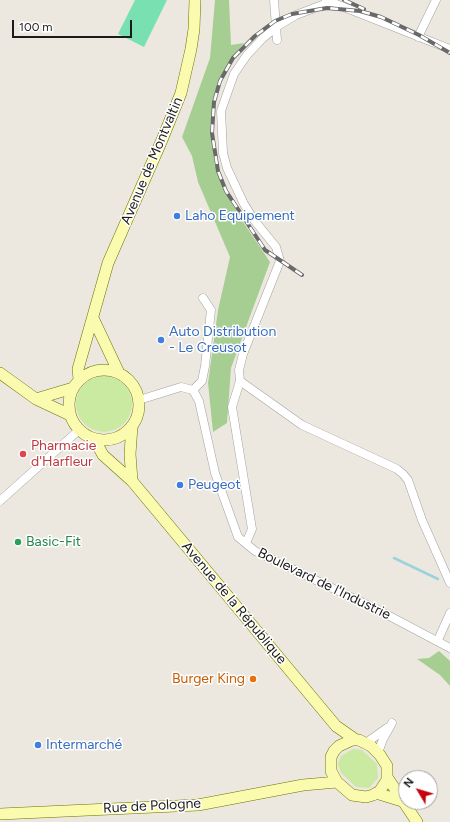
<!DOCTYPE html>
<meta charset="utf-8">
<style>
body{margin:0}
#map{position:relative;width:450px;height:822px;overflow:hidden;background:#ede8df;font-family:Figtree,sans-serif}
canvas{display:block}
.north{position:absolute;left:398px;top:770px;width:40px;height:40px;box-sizing:border-box;background:#fff;border:1px solid #a4a4a4;border-radius:50%;rotate:308deg;font-size:11px;font-weight:700;line-height:16px;text-align:center;color:#1b1b1b}
.north::after{content:'';display:block;margin:auto;width:14px;height:18px;background:#c5000b;clip-path:polygon(50% 0,100% 100%,50% 72%,0 100%)}
.scale{position:absolute;left:12px;top:20px;width:120px;height:18px;box-sizing:border-box;border:2px solid #1b1b1b;border-top:0;padding-left:5px;font-size:12px;line-height:14px;white-space:nowrap;color:#1b1b1b;-webkit-text-stroke:3px #fff;paint-order:stroke}
</style>
<div id="map">
<canvas width="450" height="822"></canvas>
<div class="north">N</div>
<div class="scale">100 m</div>
</div>
<script>
const context = document.querySelector('canvas').getContext('2d');
context.lineJoin = 'round';
function paint(path, color) { context.fillStyle = color; context.fill(path, 'evenodd'); }
const poly = rows => new Path2D(rows.map(r => 'M' + r).join(''));
function stroke(path, color, width, dash) { context.strokeStyle = color; context.lineWidth = width; context.lineCap = dash ? 'butt' : 'round'; context.setLineDash(dash || []); context.stroke(path); }
function drawText(font, color, halo, rows, align = 'center') {
  context.font = font + ' Figtree,sans-serif'; context.lineWidth = 3; context.setLineDash([]); context.textBaseline = 'middle'; context.strokeStyle = halo; context.fillStyle = color; for (const [text, x, y, turn = 0] of rows) {
    context.save(); context.translate(x, y); context.rotate((+turn || 0) * Math.PI / 180); context.textAlign = isNaN(turn) ? turn : align; if (halo) context.strokeText(text, 0, 0); context.fillText(text, 0, 0); context.restore();
  }
}
const grass = poly([
 '76 404a28 28 0 1 1 56 0a28 28 0 1 1-56 0Z',
 [353,749,362,750,377,764,378,778,369,788,356,787,341,773,338,764,341,756]
]);
const forest = poly([
 [215,0,229,0,231,45,244,43,233,56,218,81,210,126,215,165,237,213,270,262,231,368,227,423,213,432,208,383,218,310,230,257,198,182,192,156,182,137,210,58],
 [439,651,450,661,450,686,440,675,417,659,429,658]
]);
const pitch = poly([
 [135,0,167,0,144,47,118,34]
]);
const stream = poly([
 [394,558,438,579]
]);
const street = poly([
 [274,0,277,40],
 [326,0,450,49],
 [330,2,296,15,276,27,262,39,247,55,234,74,221,111,223,153,227,168,244,204,254,220,276,247,280,261,243,354,239,370,240,381,302,425,397,469,403,474,408,480,422,520,450,583],
 [418,37,436,0],
 [240,381,232,407,252,529,246,543],
 [193,390,202,381,205,366,211,310,203,298],
 [139,400,181,387,193,390,199,401,215,473,238,537,255,551,380,611,450,648],
 [0,501,79,430],
 [438,640,450,613],
 [366,743,387,728],
 [378,753,383,739,392,723]
]);
const secondary = poly([
 [93,318,119,373],
 '69 405a35 35 0 1 1 70 0a35 35 0 1 1-70 0Z',
 [0,373,36,399,70,415],
 [79,379,78,369,108,263,162,140,181,93,191,49,194,29,195,0],
 [36,399,73,388],
 [94,439,103,455,132,481,336,726,356,740],
 [132,481,130,454,132,426],
 [352,740,359,740,371,746,380,755,387,766,387,780,379,792,373,795,366,797,352,795,337,782,331,771,331,757,334,751,339,746,352,740],
 [387,777,417,822],
 [376,793,402,801],
 [0,814,198,805,303,785,337,782]
]);
const rail = poly([
 [344,0,364,9],
 [302,275,265,250,226,191,218,171,212,133,214,102,220,81,233,58,255,36,275,21,292,14,327,8,360,11,381,17,419,35,450,53]
]);
const markers = [
 [177,216,4,"#3f7fe0"],
 [161,340,4,"#3f7fe0"],
 [23,454,4,"#e0444e"],
 [180,485,4,"#3f7fe0"],
 [18,542,4,"#2e9e5b"],
 [253,679,4,"#e8710a"],
 [38,745,4,"#3f7fe0"]
];
const streetNames = [
 ["Avenue de Montvaltin",152,161,-67],
 ["Boulevard de l'Industrie",324,584,26],
 ["Avenue de la République",234,603,50],
 ["Rue de Pologne",152,806,-3]
];
const shopNames = [
 ["Laho Equipement",185,216],
 ["Auto Distribution",169,332],
 ["- Le Creusot",169,348],
 ["Peugeot",188,485],
 ["Intermarché",46,745]
];
const healthNames = [
 ["Pharmacie",31,446],
 ["d'Harfleur",31,462]
];
const leisureNames = [
 ["Basic-Fit",26,542]
];
const foodNames = [
 ["Burger King",245,679]
];
paint(grass, '#caeaa2');
paint(forest, '#a7ce92');
paint(pitch, '#79e0b2');
stroke(stream, '#9dd2dd', 2.5);
stroke(street, '#a2a2a2', 9);
stroke(secondary, '#6c7201', 12);
stroke(street, '#fff', 8);
stroke(secondary, '#fbfbaf', 11);
stroke(rail, '#696969', 4);
stroke(rail, '#fff', 2.5, [8]);
for (const [x, y, r, color] of markers) { const dot = new Path2D(); dot.arc(x, y, r, 0, 2 * Math.PI); context.fillStyle = color; context.fill(dot); stroke(dot, '#fff', 1.5); }
drawText('14px', '#1b1b1b', '#fff', streetNames);
drawText('14px', '#366cbe', '#fff', shopNames, 'left');
drawText('14px', '#be3a42', '#fff', healthNames, 'left');
drawText('14px', '#27864d', '#fff', leisureNames, 'left');
drawText('14px', '#c56008', '#fff', foodNames, 'right');
</script>
